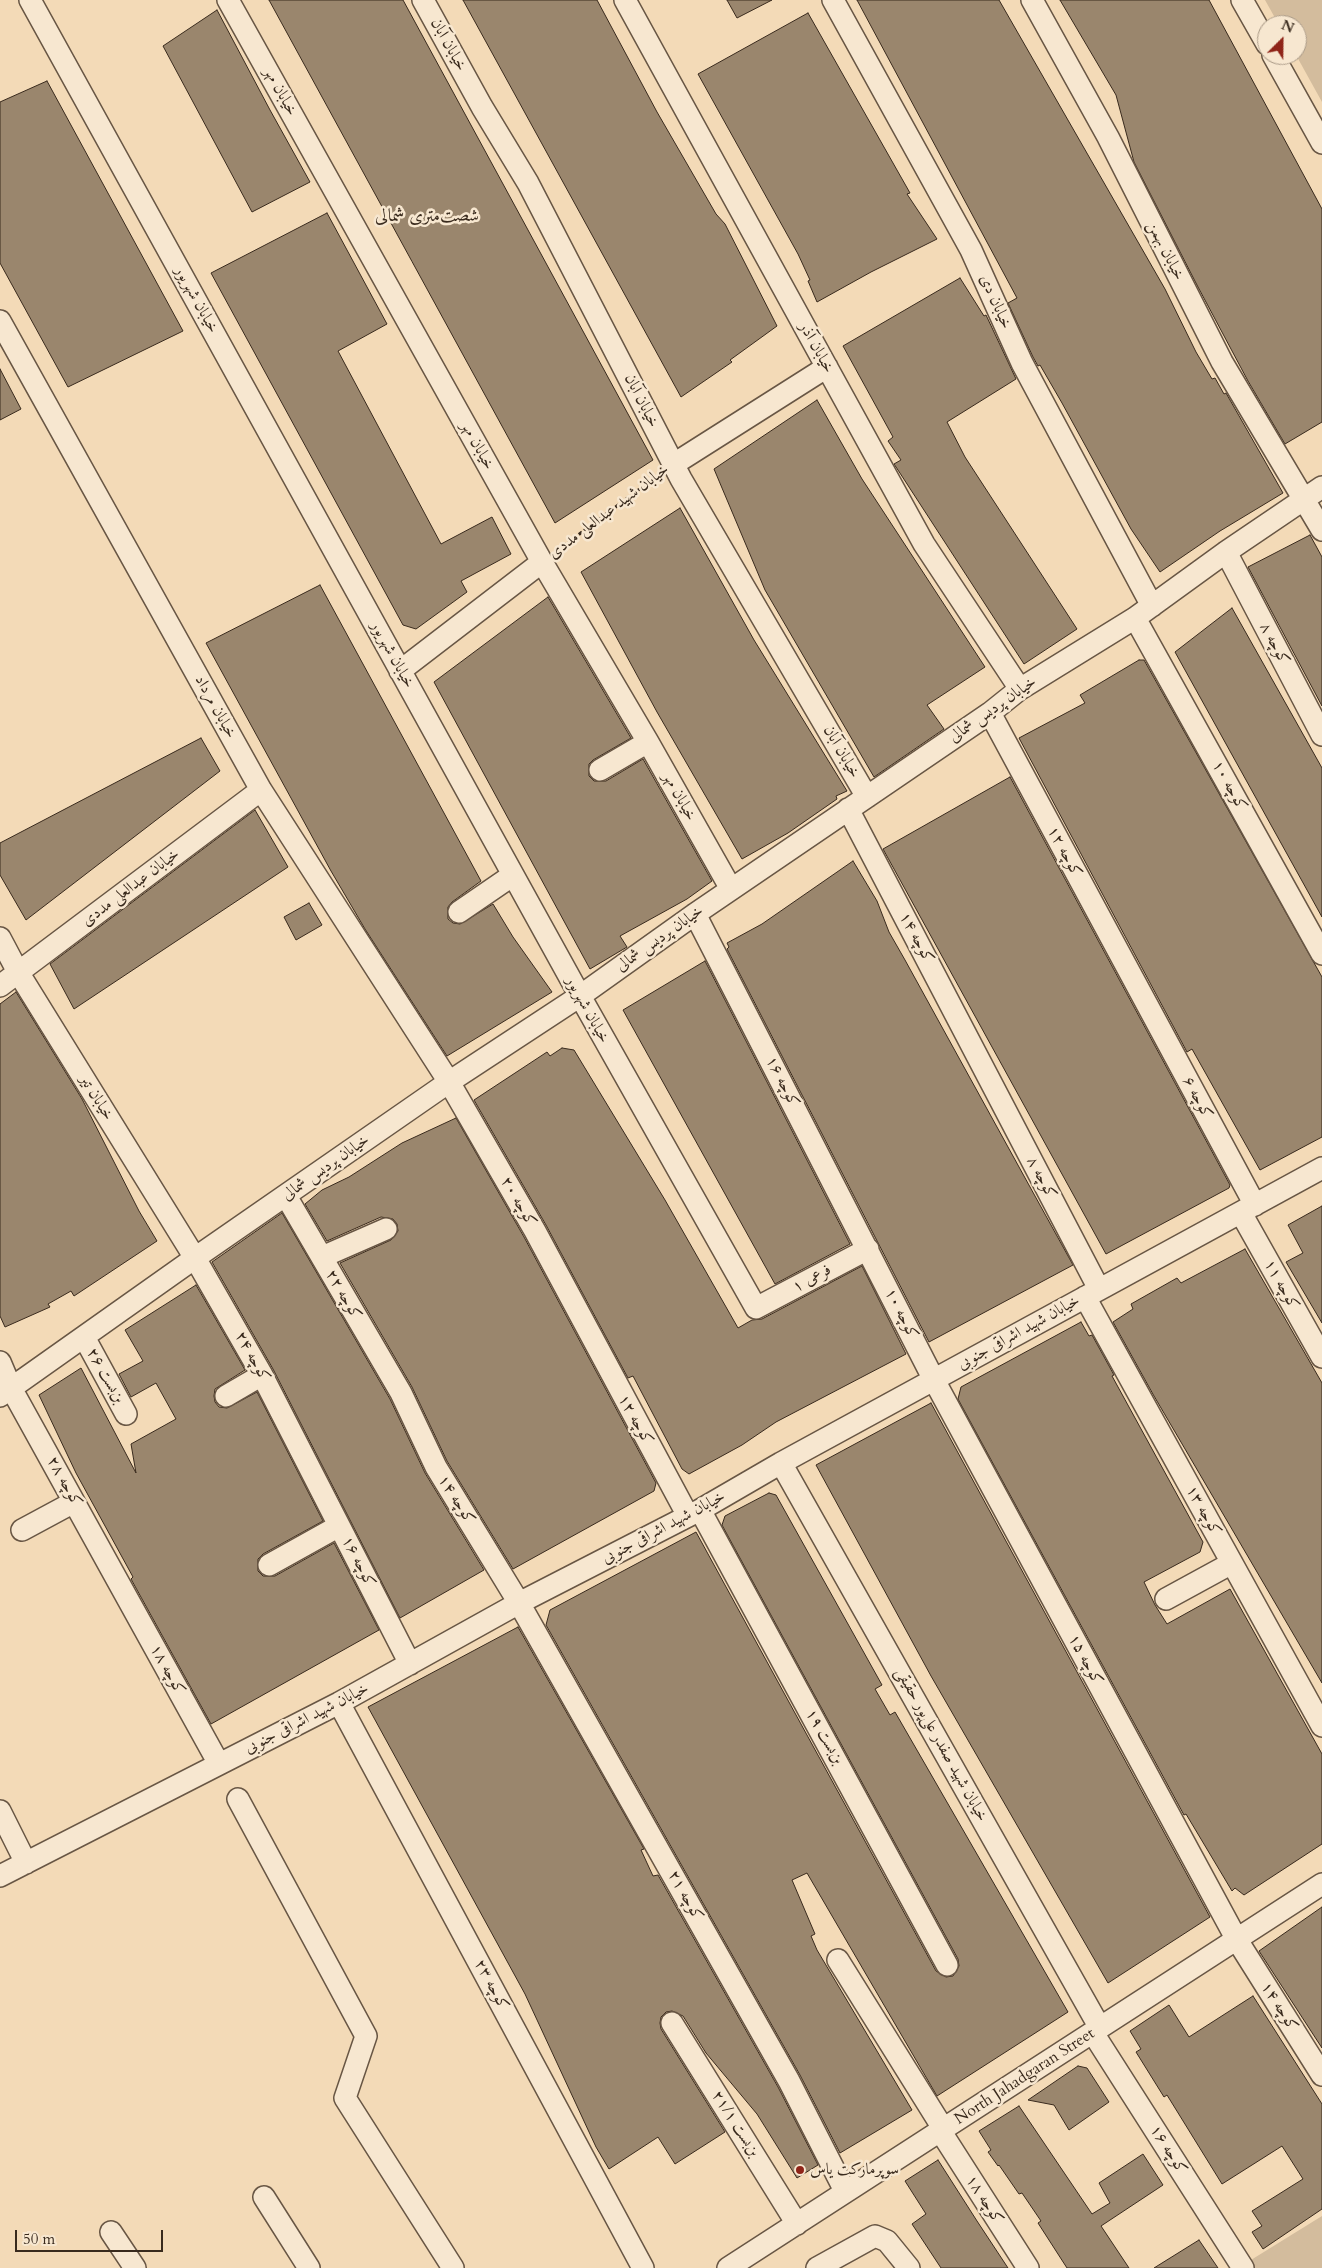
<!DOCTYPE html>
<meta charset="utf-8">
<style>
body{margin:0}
#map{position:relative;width:1322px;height:2268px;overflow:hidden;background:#f3dab7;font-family:Cardo,serif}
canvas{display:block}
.north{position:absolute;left:1257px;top:15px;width:50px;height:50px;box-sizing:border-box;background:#f7e7d0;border:1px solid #ab9b88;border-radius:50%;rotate:23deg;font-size:14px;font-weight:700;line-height:20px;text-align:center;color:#392a1d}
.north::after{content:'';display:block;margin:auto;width:18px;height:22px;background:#8f2418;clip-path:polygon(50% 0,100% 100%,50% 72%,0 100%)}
.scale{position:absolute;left:15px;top:2230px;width:148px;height:22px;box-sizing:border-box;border:2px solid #392a1d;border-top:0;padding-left:6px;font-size:15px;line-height:18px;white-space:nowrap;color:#392a1d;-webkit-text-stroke:4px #f7e7d0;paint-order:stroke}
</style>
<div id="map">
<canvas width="1322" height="2268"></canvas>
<div class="north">N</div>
<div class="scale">50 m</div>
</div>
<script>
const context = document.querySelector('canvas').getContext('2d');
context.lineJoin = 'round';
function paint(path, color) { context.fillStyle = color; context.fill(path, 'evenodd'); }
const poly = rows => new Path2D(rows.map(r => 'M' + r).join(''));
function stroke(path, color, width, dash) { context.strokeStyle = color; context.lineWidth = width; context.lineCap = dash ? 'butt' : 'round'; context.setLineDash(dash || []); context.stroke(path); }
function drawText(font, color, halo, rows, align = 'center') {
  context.font = font + ' Cardo,Amiri,serif'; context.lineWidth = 5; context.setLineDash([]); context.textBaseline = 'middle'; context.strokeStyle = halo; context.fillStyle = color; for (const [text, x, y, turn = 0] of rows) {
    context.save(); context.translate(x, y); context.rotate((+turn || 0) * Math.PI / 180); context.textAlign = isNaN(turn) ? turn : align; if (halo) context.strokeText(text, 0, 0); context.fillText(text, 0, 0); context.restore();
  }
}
const green = poly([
 [1265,0,1322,0,1322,102,1296,55,1297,25,1279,25],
 [1322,2216,1322,2268,1238,2268]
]);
const building = poly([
 [269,0,403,0,653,460,555,523,269,0],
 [463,0,597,0,657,112,716,214,725,224,777,326,730,360,732,362,681,397,463,0],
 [727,0,772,0,737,18,727,0],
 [857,0,999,0,1165,289,1196,352,1212,379,1215,378,1224,394,1226,393,1283,493,1220,531,1160,572,1131,529,1062,403,1040,365,1038,366,1033,357,1008,303,1017,298,857,0],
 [1060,0,1209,0,1322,209,1322,422,1285,444,1248,381,1198,287,1134,162,1116,95,1060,0],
 [217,10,270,110,310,182,252,212,163,46,217,10],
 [808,13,910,193,907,194,937,239,871,272,817,302,808,281,810,280,798,254,698,74,808,13],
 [47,81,183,331,68,387,0,263,0,102,47,81],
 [327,213,387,324,338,351,441,544,492,517,511,554,461,581,467,592,416,629,403,625,211,273,327,213],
 [960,278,984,316,986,315,1016,379,947,422,965,457,1077,629,1024,664,896,467,894,464,901,460,888,441,893,437,843,346,960,278],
 [0,369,21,409,0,420,0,369],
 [817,400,862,479,985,667,927,705,944,729,874,777,765,590,714,469,817,400],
 [680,508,754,640,847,791,836,796,837,799,788,833,742,859,657,712,581,572,680,508],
 [1310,535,1322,557,1322,706,1248,567,1310,535],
 [320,585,481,881,452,902,448,907,448,919,453,923,460,924,493,904,513,937,552,992,447,1056,365,929,331,871,206,643,320,585],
 [548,597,631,738,593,760,589,764,589,776,594,781,606,781,643,759,712,881,687,899,620,936,627,947,590,969,434,682,548,597],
 [1232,608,1322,768,1322,917,1175,652,1232,608],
 [1139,660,1144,660,1322,977,1322,1137,1260,1170,1192,1049,1187,1052,1019,738,1085,703,1080,695,1139,660],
 [201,738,220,771,26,920,0,875,0,843,201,738],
 [1010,777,1230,1185,1229,1188,1106,1254,883,849,1010,777],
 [255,810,288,867,74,1009,50,964,255,810],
 [853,861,877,901,889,932,905,960,1073,1265,929,1342,727,949,729,947,727,943,762,924,853,861],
 [309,903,322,925,296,940,284,917,309,903],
 [705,961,850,1244,775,1284,623,1010,705,961],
 [16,992,82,1099,139,1211,157,1241,74,1296,71,1291,48,1304,50,1307,5,1327,0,1316,0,1004,16,992],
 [562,1048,574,1050,665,1200,738,1328,752,1320,762,1319,862,1266,906,1354,776,1422,742,1445,689,1474,682,1469,633,1376,628,1378,546,1225,474,1100,547,1052,550,1056,562,1048],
 [456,1118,524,1237,656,1483,654,1491,513,1569,447,1461,412,1387,340,1263,391,1240,398,1231,397,1224,393,1219,381,1217,327,1241,305,1204,322,1190,349,1177,402,1143,456,1118],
 [1322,1206,1322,1323,1286,1262,1303,1253,1288,1225,1322,1206],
 [282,1213,390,1399,425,1473,484,1570,400,1618,273,1369,212,1262,282,1213],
 [1245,1249,1322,1383,1322,1683,1154,1396,1113,1322,1133,1309,1131,1304,1177,1278,1181,1283,1245,1249],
 [196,1285,245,1370,215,1389,214,1396,215,1402,219,1407,227,1408,257,1392,323,1521,263,1554,258,1559,258,1571,263,1576,275,1576,334,1543,379,1630,211,1724,131,1579,133,1577,76,1473,39,1395,81,1368,136,1473,131,1444,176,1419,156,1383,131,1397,119,1374,143,1361,125,1330,196,1285],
 [1081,1322,1089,1336,1092,1335,1114,1375,1112,1376,1203,1542,1200,1552,1144,1582,1155,1605,1167,1624,1230,1589,1322,1754,1322,1844,1244,1895,1235,1888,1232,1891,1186,1814,1184,1815,958,1399,961,1387,1081,1322],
 [931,1403,1210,1917,1108,1983,931,1676,816,1465,931,1403],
 [769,1493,776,1495,882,1685,875,1689,890,1715,895,1712,1068,2012,937,2096,807,1873,792,1880,815,1934,811,1936,817,1950,912,2110,840,2153,800,2075,546,1625,550,1610,696,1532,936,1971,946,1977,953,1976,959,1966,958,1959,722,1525,725,1516,769,1493],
 [518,1627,644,1849,641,1850,653,1876,658,1875,778,2087,818,2165,797,2178,757,2114,706,2053,683,2016,672,2011,666,2012,661,2017,660,2023,661,2029,725,2132,675,2164,658,2137,609,2169,596,2147,525,1994,368,1707,518,1627],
 [1322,1907,1322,2048,1259,1951,1322,1907],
 [1253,1996,1322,2104,1322,2209,1263,2249,1252,2232,1262,2226,1252,2211,1303,2179,1282,2146,1222,2184,1167,2095,1164,2097,1136,2052,1141,2049,1130,2031,1169,2005,1189,2037,1253,1996],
 [1078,2066,1087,2068,1109,2102,1069,2130,1054,2105,1028,2100,1078,2066],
 [1019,2106,1092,2214,1110,2203,1099,2183,1143,2154,1163,2185,1101,2226,1129,2268,1067,2268,1038,2223,1041,2221,1022,2193,1019,2194,999,2165,998,2166,988,2152,991,2150,979,2131,1019,2106],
 [938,2160,977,2221,1008,2268,941,2268,912,2224,926,2214,905,2181,938,2160],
 [1199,2240,1218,2268,1154,2268,1199,2240]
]);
const path = poly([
 [558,550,657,476]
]);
const minor = poly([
 [30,0,580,996,756,1308,868,1249],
 [228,0,542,562,648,742,731,889],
 [423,0,482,107,528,183,681,479,867,797],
 [625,0,924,544,1020,689],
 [833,0,971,250,1022,363,1152,606],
 [1032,0,1108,137,1222,362,1322,530],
 [1242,0,1267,44],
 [1273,55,1322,143],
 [0,321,261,790,449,1082,535,1231,688,1516],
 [674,464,827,367],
 [1226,552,1322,735],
 [1135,618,1322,954],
 [400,671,542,562],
 [990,713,1255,1205],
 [600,770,648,742],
 [848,809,1099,1289],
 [459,912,513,875],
 [695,914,934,1380,1237,1940,1322,2075],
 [0,938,18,972,195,1258,262,1375,410,1664],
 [0,986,261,790],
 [286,1196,401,1393,436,1467,519,1603,789,2081,845,2191],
 [1241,1213,1322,1357],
 [322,1257,386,1229],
 [1085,1297,1322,1726],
 [84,1337,126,1414],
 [0,1362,11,1388,219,1764],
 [0,1396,195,1258,449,1082,580,996,695,914,990,713,1020,689,1135,618,1226,552,1322,487],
 [226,1396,262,1375],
 [781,1463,1100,2028],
 [700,1510,947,1965],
 [22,1530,74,1502],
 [269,1565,339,1526],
 [1166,1599,1232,1563],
 [339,1703,643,2268],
 [238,1799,366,2036,345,2098,453,2268],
 [0,1811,26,1863],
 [0,1876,339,1703,519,1603,700,1510,781,1463,1322,1168],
 [838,1960,944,2130],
 [672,2023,797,2224],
 [1093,2033,1243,2268],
 [941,2132,1028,2268],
 [264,2197,309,2268],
 [111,2232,135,2268],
 [728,2268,1322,1884],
 [817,2268,875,2236,887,2241,909,2268]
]);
const markers = [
 [800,2170,5,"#8f2418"]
];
const streetNames = [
 ["خیابان آبان",448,45,61],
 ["خیابان مهر",280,92,61],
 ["خیابان بهمن",1165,251,63],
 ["خیابان شهریور",196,300,61],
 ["خیابان دی",995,302,66],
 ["خیابان آذر",816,348,61],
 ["خیابان آبان",641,401,63],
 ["خیابان مهر",477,446,61],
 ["خیابان شهید عبدالعلی مددی",609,512,-37],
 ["کوچه ۸",1274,644,62],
 ["خیابان شهریور",392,655,61],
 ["خیابان مرداد",215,707,61],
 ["خیابان پردیس شمالی",993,710,-35],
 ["خیابان آبان",841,752,60],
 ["کوچه ۱۰",1229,786,61],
 ["خیابان مهر",679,797,61],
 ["کوچه ۱۲",1064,852,62],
 ["خیابان عبدالعلی مددی",131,888,-37],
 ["کوچه ۱۴",916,938,62],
 ["خیابان پردیس شمالی",660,939,-35],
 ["خیابان شهریور",587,1010,61],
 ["کوچه ۱۶",782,1082,63],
 ["خیابان تیر",96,1098,58],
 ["کوچه ۶",1197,1098,62],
 ["خیابان پردیس شمالی",326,1168,-35],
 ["کوچه ۸",1041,1178,62],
 ["کوچه ۲۰",518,1202,60],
 ["فرعی ۱",812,1279,-28],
 ["کوچه ۱۱",1281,1285,61],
 ["کوچه ۲۲",343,1295,60],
 ["کوچه ۱۰",901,1314,63],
 ["خیابان شهید اشراقی جنوبی",1019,1333,-29],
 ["کوچه ۲۴",252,1357,61],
 ["بن‌بست ۲۶",105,1376,61],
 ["کوچه ۱۲",635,1420,61],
 ["کوچه ۲۸",64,1482,61],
 ["کوچه ۱۴",456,1500,58],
 ["کوچه ۱۳",1203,1511,61],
 ["خیابان شهید اشراقی جنوبی",664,1528,-28],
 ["کوچه ۱۶",358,1562,63],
 ["کوچه ۱۵",1085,1660,62],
 ["کوچه ۱۸",167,1670,61],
 ["خیابان شهید اشراقی جنوبی",307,1719,-27],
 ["بن‌بست ۱۹",824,1737,61],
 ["خیابان شهید صفدر علی‌پور حقیقی",941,1745,61],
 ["کوچه ۲۱",685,1896,61],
 ["کوچه ۲۳",491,1985,62],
 ["کوچه ۱۴",1279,2007,58],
 ["North Jahadgaran Street",1025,2077,-33],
 ["بن‌بست ۲۱/۱",735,2124,58],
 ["کوچه ۱۶",1168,2150,58],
 ["کوچه ۱۸",984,2200,57]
];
const poiNames = [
 ["سوپرمارکت یاس",810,2170]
];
const neighbourhoodNames = [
 ["شصت‌متری شمالی",427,217]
];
paint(green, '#d3bc9d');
paint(building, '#9a866d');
stroke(building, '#392a1d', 1);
stroke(minor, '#685644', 24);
stroke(path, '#392a1d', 3, [4, 2.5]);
stroke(minor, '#f7e7d0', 21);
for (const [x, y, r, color] of markers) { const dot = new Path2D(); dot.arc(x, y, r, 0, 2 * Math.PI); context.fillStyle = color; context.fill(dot); stroke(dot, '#f7e7d0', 2); }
drawText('16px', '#392a1d', '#f7e7d0', streetNames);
drawText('16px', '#392a1d', '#f7e7d0', poiNames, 'left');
drawText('18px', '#392a1d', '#f7e7d0', neighbourhoodNames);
</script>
